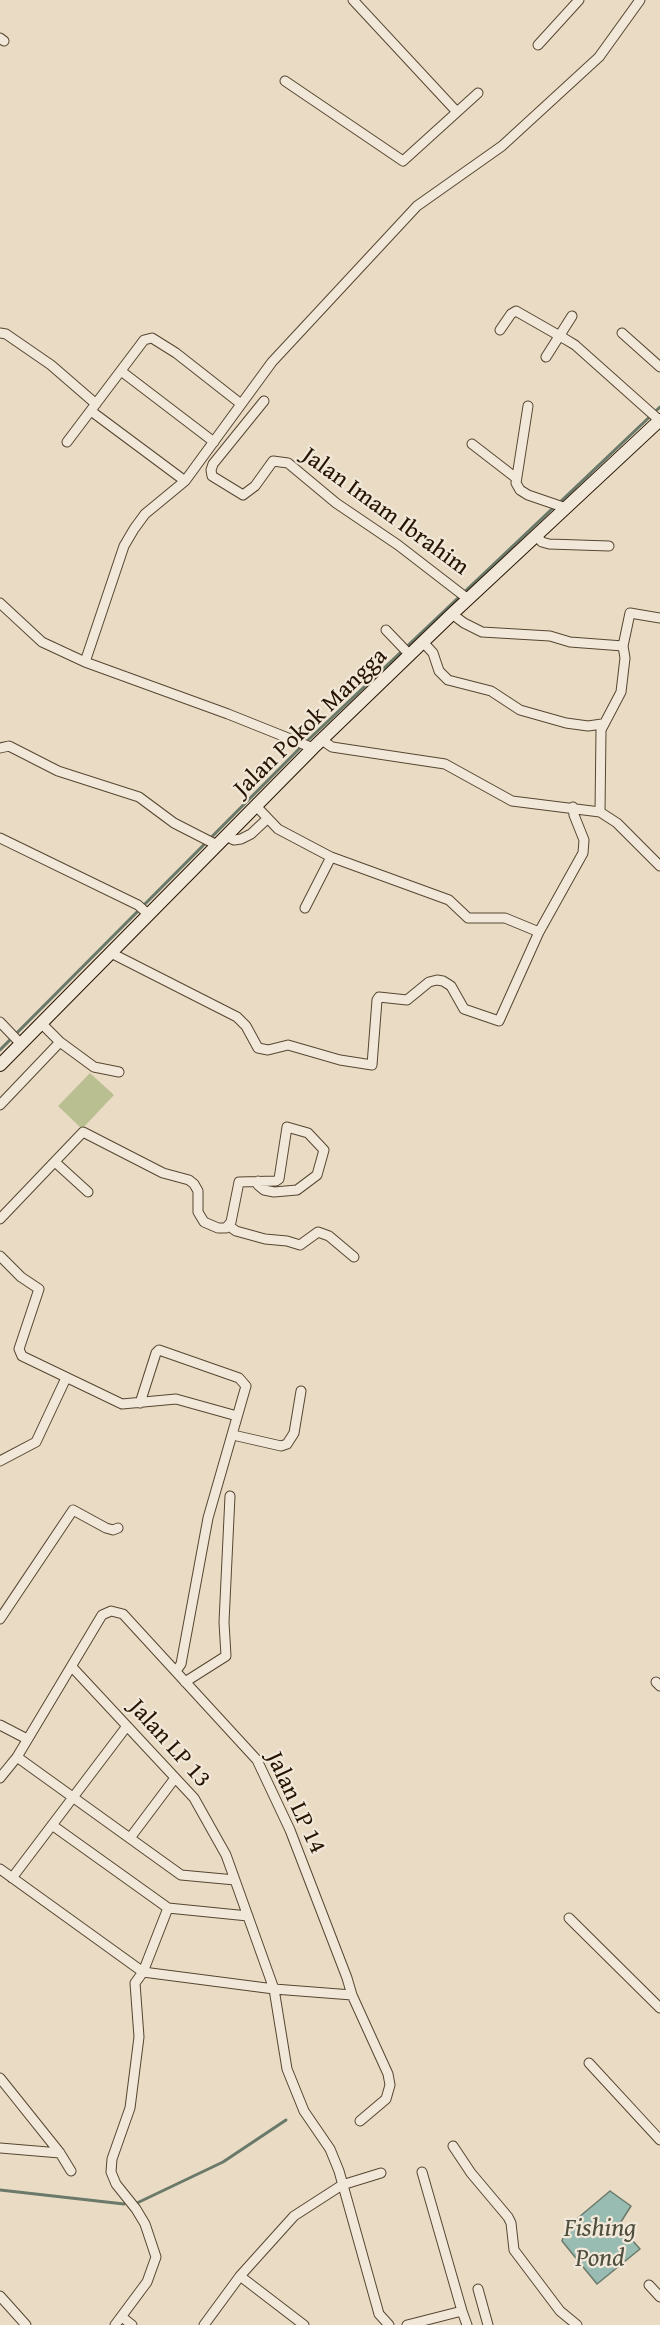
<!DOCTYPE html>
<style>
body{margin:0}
canvas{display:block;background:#eadcc4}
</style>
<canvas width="660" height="2325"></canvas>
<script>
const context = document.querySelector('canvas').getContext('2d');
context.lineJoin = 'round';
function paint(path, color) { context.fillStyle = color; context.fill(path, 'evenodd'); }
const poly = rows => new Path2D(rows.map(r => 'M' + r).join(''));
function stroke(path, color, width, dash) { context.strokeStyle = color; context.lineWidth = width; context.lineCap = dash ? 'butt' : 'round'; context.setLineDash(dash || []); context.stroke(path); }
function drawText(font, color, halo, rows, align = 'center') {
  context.font = font + ' "Gentium Book Plus",serif'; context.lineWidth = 4.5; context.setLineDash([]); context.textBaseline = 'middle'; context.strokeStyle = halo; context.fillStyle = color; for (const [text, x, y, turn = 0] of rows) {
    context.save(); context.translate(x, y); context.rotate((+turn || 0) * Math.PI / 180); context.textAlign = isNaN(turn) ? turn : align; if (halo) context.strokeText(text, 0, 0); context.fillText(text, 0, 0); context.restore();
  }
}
const green = poly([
 [90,1073,114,1095,82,1129,58,1106]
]);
const water = poly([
 [610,2191,631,2206,619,2225,640,2249,597,2284,562,2241,566,2228,610,2191]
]);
const stream = poly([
 [559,503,660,407],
 [306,742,554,507],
 [0,1050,301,747],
 [0,2190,124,2204],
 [137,2203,223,2162,286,2120]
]);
const street = poly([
 [353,0,457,112],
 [0,38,4,41],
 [538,45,579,0],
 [285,81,403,161,478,93],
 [500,330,511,314,516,311,565,339,575,345,659,420],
 [0,333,6,334,51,365,96,404],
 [622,333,660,367],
 [546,357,572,316],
 [121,371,214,442],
 [264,401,213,464,211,470,212,476,243,495,255,486,273,461,288,463,336,503,398,545,468,599],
 [528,406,516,483,520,490,528,495,566,508],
 [91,411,185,481],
 [67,442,144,340,152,338,176,353,241,404],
 [472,444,516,478],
 [536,536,542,542,549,544,609,546],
 [0,603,42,642,85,662,228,714,313,748],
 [452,614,464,623,482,632,550,636,570,642,623,646,625,658,621,692,601,730,600,812],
 [386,630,410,655],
 [423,642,433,653,439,671,448,680,491,691,520,710,566,723,588,726,602,724],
 [623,646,630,613,660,618],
 [85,662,124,546,134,529,145,514,185,481,272,362,417,206,502,146,599,57,640,0],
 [322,740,332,747,445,764,512,801,600,812,617,823,660,866],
 [0,748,9,746,58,771,139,797,174,823,217,845],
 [256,806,278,829,331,857,449,900,468,918,505,918,539,932],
 [226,836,234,840,241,839,251,834,267,819],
 [0,838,138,905,149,915],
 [305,908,331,857],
 [111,953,237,1017,246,1026,258,1048,268,1050,288,1045,340,1060,372,1065,377,1000,379,997,407,1000,429,982,437,980,443,981,451,986,464,1009,499,1021,539,932,583,853,584,840,574,815,573,807],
 [0,1022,21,1044],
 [41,1023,60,1042,94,1067,119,1072],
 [0,1105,60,1042],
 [55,1162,88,1192],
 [0,1219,83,1132,163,1173,189,1180,194,1184,198,1191,198,1212,204,1222,218,1228,226,1228,231,1222,239,1182,276,1181,279,1179,287,1127,308,1133,324,1150,317,1175,297,1190,274,1192,264,1190,258,1185,258,1181],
 [229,1226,236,1231,265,1239,287,1241,300,1245,318,1232,329,1236,354,1257],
 [0,1256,21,1277,39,1289,19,1349,22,1356,122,1404,176,1399,237,1416],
 [140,1403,156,1353,159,1350,239,1378,246,1386,208,1518,181,1664,176,1671],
 [233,1435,281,1446,287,1444,294,1433,301,1391],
 [0,1461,36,1442,66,1378],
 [0,1619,73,1510,106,1528,113,1530,118,1528],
 [72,1667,194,1798,226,1855,274,1989,287,2069,304,2111,330,2149,339,2171,379,2314,389,2325],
 [185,1682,226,1656,224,1622,230,1496],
 [656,1682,660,1686],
 [0,1725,27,1739],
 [17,1757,181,1875,235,1880],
 [0,1778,17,1757,102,1615,111,1611,123,1614,257,1760,290,1830,347,1978,352,1995,388,2074,390,2085,386,2099,360,2121],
 [52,1825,168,1908,248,1916],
 [130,1838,175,1778],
 [0,1869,143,1972,274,1989,352,1995],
 [12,1878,127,1726],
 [569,1918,660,2008],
 [589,2063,660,2140],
 [0,2078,60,2153,71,2171],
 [453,2146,471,2173,508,2217,511,2223,514,2250,560,2311,577,2325],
 [0,2148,60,2153],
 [422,2172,462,2311],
 [240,2276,304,2325],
 [649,2285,660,2297],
 [478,2289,488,2325],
 [0,2296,26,2325],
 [122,2317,132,2325],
 [115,2325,147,2282,156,2257,145,2224,136,2209,116,2184,111,2172,112,2159,130,2108,139,2037,135,1983,143,1972,168,1908],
 [204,2325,240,2276,294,2216,342,2185,381,2173],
 [407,2325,462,2311,467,2325]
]);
const secondary = poly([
 [0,1065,313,748,452,614,660,420]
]);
const streetNames = [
 ["Jalan Imam Ibrahim",385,512,36],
 ["Jalan Pokok Mangga",311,723,-44],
 ["Jalan LP 13",169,1744,48],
 ["Jalan LP 14",295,1803,65]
];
const waterNames = [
 ["Fishing",600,2229],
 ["Pond",600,2259]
];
paint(green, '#babf92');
paint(water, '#98bcb1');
stroke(water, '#6a796a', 1.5);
stroke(stream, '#6a796a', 3);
stroke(street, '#574631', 11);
stroke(secondary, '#261400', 14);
stroke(street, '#f1e8d9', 9);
stroke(secondary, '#f1e8d9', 12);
drawText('24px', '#261400', '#f1e8d9', streetNames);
drawText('italic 26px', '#4e4f3e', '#f1e8d9', waterNames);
</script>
